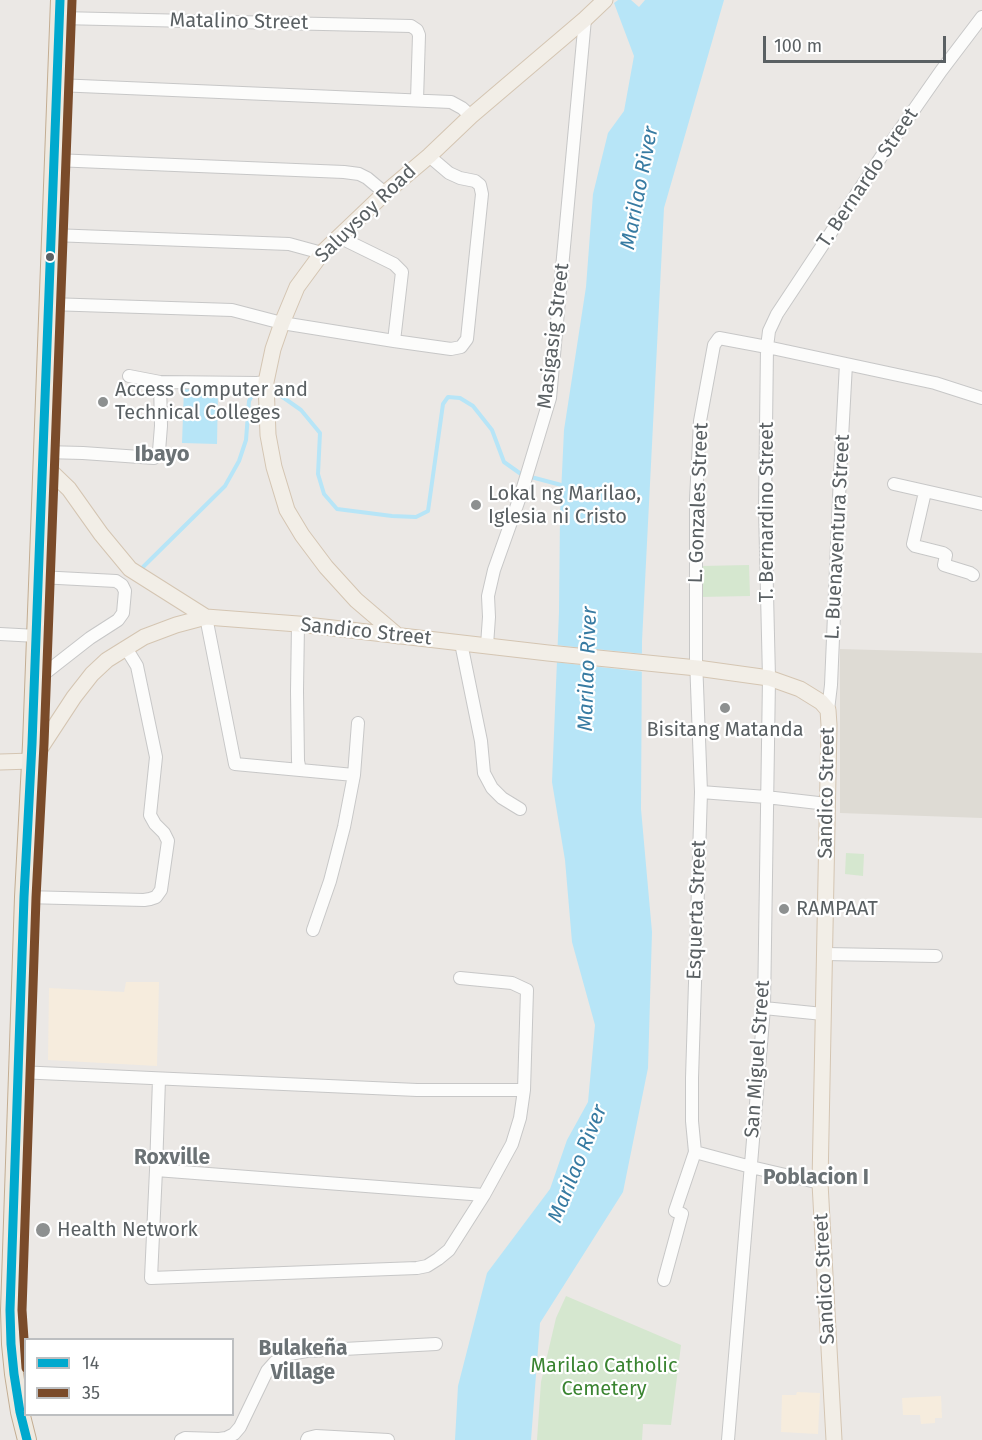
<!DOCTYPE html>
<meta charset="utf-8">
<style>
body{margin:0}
#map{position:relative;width:982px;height:1440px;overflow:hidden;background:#ebe8e5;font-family:"Fira Sans",sans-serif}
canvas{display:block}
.legend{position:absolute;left:24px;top:1338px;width:210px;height:78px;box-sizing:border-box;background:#fff;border:2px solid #bdbfc1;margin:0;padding:8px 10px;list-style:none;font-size:18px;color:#5a6063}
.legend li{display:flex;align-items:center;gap:12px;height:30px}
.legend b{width:30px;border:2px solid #bdbfc1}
.scale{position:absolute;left:763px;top:36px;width:183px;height:27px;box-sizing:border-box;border:3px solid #5a6063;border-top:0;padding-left:8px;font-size:18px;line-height:21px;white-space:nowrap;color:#5a6063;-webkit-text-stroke:4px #fff;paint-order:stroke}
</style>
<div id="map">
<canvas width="982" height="1440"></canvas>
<ul class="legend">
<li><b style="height:8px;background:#00a9ce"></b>14</li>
<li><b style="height:8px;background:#7a4b2a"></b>35</li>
</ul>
<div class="scale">100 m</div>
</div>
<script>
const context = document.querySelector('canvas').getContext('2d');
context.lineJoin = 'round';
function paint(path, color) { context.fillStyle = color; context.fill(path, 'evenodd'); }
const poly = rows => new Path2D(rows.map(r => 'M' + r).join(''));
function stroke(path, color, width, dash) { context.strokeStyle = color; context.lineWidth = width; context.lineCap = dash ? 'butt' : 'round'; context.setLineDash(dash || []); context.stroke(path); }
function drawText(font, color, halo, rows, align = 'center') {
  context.font = font + ' "Fira Sans",sans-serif'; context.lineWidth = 4.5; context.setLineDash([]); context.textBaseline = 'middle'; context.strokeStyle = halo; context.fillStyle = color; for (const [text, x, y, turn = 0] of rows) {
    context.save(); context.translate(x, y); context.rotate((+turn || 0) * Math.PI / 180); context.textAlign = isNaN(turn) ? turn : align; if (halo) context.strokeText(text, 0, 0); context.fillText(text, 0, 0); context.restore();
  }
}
const commercial = poly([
 [126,982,159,982,157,1066,48,1060,49,988,124,992],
 [797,1392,820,1393,818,1434,781,1432,782,1395,796,1395],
 [941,1396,942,1418,935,1418,935,1423,921,1424,920,1415,903,1415,902,1398]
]);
const education = poly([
 [840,649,982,653,982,818,840,813]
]);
const green = poly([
 [749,565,750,596,700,597,700,566],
 [846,853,864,854,863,876,845,874],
 [566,1296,681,1345,671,1425,643,1424,642,1440,537,1440,541,1382,556,1318]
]);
const water = poly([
 [618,0,631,0,639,7,645,0,724,0,664,208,642,641,641,809,652,932,648,1068,623,1192,540,1323,531,1440,455,1440,458,1386,487,1273,550,1189,567,1140,588,1102,595,1025,572,942,565,860,552,782,559,612,560,515,564,430,586,287,593,194,608,133,624,111,634,56,614,3],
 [184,389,218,390,217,444,182,443]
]);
const pier = poly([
 [555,645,645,654,645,672,554,662]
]);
const stream = poly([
 [274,391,301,410,320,433,318,474,324,494,337,509,392,516,416,517,428,511,443,404,448,397,460,398,473,406,492,430,504,462,521,474],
 [531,477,565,486],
 [143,567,225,486,239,461,246,440,249,401,253,394,260,392]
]);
const minor = poly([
 [60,18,411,26,417,30,419,35,417,100],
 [57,85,451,102,462,108,471,116],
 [54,160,344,172,359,174,367,178,385,193],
 [52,235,289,244,322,253],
 [339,237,394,264,402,272,394,341],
 [49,304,232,310,282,323,394,341,451,349,461,347,467,339,482,194,480,185,475,181,460,178,449,173,429,156],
 [129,376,160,382,257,383,266,382],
 [44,452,83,453,154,458,157,456,159,451,161,426,160,382],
 [894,484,982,504],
 [925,492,913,544,915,546,943,553,946,555,944,565,970,573,973,575],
 [206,617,235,764,354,775],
 [298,624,297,691,298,761,300,770],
 [0,634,37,636],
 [461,643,481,741,484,773,492,788,502,798,520,809],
 [487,645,489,617,488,596,494,570,521,494,550,398,585,19],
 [35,681,90,638,118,620,123,613,125,591,122,585,116,581,39,577],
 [828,710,831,685,840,475,846,364],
 [701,792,766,797,827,804],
 [24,897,144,900,150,899,156,897,161,890,168,841,164,833,155,824,150,815,156,757,137,666,126,648],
 [313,930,330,881,344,827,354,775,358,723],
 [825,954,936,956],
 [460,978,512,983,527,990,524,1090,520,1118,512,1144,484,1195],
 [764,1008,823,1014],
 [18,1072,417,1090,524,1090],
 [695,1152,751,1167,820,1183],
 [156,1170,484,1195,449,1250,438,1259,427,1266,417,1268,151,1278,156,1170,159,1079],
 [664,1280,682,1214,675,1211,695,1152,692,1121,692,1078,701,792,696,659,696,499,700,421,714,345,719,338,767,347,935,383,982,398],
 [181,1440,185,1438,219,1439,226,1438,234,1434,240,1427,267,1371,275,1362,289,1354,307,1351,436,1344],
 [307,1440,308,1438,316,1436,388,1440],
 [728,1440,764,1008,769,678,765,509,767,347,769,331,777,314,883,154,941,71,982,17]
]);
const major = poly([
 [43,464,69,489,101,534,130,569,206,617],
 [398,636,356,600,326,567,302,535,287,510,274,467,268,435,266,382,273,349,282,323,297,287,322,253,385,193,429,156,471,116,585,19,605,0],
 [0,762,32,761,74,697,92,674,107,660,144,637,176,625,206,617,298,624,548,653,697,668,769,678,800,689,821,702,828,710,829,725,820,1183,834,1440]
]);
const highway = poly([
 [27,1440,20,1412,14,1374,11,1344,10,1310,24,897,32,744,60,0]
]);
const bus1 = poly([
 [27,1440,20,1412,14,1374,11,1344,10,1310,24,897,32,744,60,0]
]);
const bus2 = poly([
 [26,1368,22,1310,36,898,44,744,72,0]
]);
const markers = [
 [50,257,5,"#5a6063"],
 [103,402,6,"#8d9090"],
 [476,505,6,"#8d9090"],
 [725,708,6,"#8d9090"],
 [784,909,6,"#8d9090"],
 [43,1230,8,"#8d9090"]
];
const streetNames = [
 ["Matalino Street",239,22,1],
 ["T. Bernardo Street",868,178,-56],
 ["Saluysoy Road",366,214,-44],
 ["Masigasig Street",554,336,-83],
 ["L. Gonzales Street",699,503,-88],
 ["T. Bernardino Street",767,512,-90],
 ["L. Buenaventura Street",838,537,-87],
 ["Sandico Street",366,632,6],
 ["Sandico Street",827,793,-89],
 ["Esquerta Street",697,910,-88],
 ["San Miguel Street",758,1059,-86],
 ["Sandico Street",825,1279,-93]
];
const poiNames = [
 ["Access Computer and",115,390],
 ["Technical Colleges",115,413],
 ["Lokal ng Marilao,",488,494],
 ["Iglesia ni Cristo",488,517],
 ["Bisitang Matanda",725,730,"center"],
 ["RAMPAAT",796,909],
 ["Health Network",57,1230]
];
const parkNames = [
 ["Marilao Catholic",604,1366],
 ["Cemetery",604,1389]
];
const waterNames = [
 ["Marilao River",640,188,-79],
 ["Marilao River",588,669,-88],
 ["Marilao River",578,1164,-68]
];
const neighbourhoodNames = [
 ["Roxville",172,1158],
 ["Poblacion I",816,1178],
 ["Bulakeña",303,1349],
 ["Village",303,1373]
];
const quarterNames = [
 ["Ibayo",162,455]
];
paint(commercial, '#f6ecdd');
paint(education, '#dedbd4');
paint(green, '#d5e7cf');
paint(water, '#b7e5f7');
paint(pier, '#ebe8e5');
stroke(stream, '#b7e5f7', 4);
stroke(minor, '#c7c7c7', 14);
stroke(major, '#d4c5b2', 17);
stroke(highway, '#c3ad92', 20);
stroke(minor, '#fcfcfb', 12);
stroke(major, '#f2eee7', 15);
stroke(highway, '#eee9e0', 18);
stroke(bus1, '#00a9ce', 9);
stroke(bus2, '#7a4b2a', 9);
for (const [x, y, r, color] of markers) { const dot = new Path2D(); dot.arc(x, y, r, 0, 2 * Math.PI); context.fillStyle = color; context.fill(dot); stroke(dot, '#fff', 2); }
drawText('20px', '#5a6063', '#fff', streetNames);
drawText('20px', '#5a6063', '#fff', poiNames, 'left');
drawText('20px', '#3a8431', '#fff', parkNames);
drawText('italic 21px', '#377ba2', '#fff', waterNames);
drawText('bold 21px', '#6b7275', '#fff', neighbourhoodNames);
drawText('bold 22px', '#6b7275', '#fff', quarterNames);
</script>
